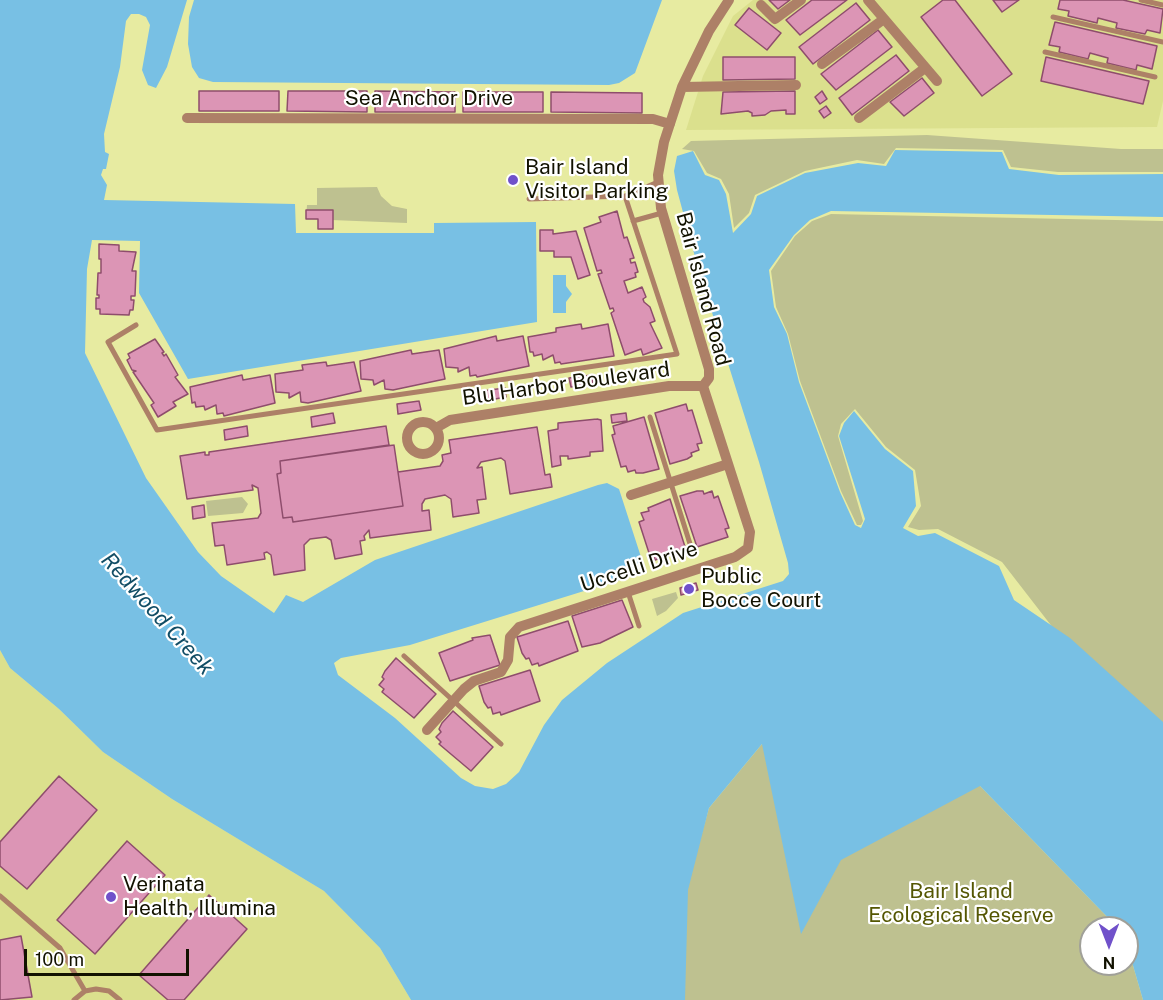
<!DOCTYPE html>
<style>
body{margin:0}
#map{position:relative;width:1163px;height:1000px;overflow:hidden;background:#e7eba1;font-family:"Public Sans",sans-serif}
canvas{display:block}
.north{position:absolute;left:1079px;top:916px;width:60px;height:60px;box-sizing:border-box;background:#fff;border:2px solid #a0a099;border-radius:50%;rotate:180deg;font-size:16px;font-weight:700;line-height:24px;text-align:center;color:#121200}
.north::after{content:'';display:block;margin:auto;width:21px;height:27px;background:#7051ca;clip-path:polygon(50% 0,100% 100%,50% 72%,0 100%)}
.scale{position:absolute;left:24px;top:949px;width:165px;height:27px;box-sizing:border-box;border:3px solid #121200;border-top:0;padding-left:8px;font-size:18px;line-height:21px;white-space:nowrap;color:#121200;-webkit-text-stroke:4px #fff;paint-order:stroke}
</style>
<div id="map">
<canvas width="1163" height="1000"></canvas>
<div class="north">N</div>
<div class="scale">100 m</div>
</div>
<script>
const context = document.querySelector('canvas').getContext('2d');
context.lineJoin = 'round';
function paint(path, color) { context.fillStyle = color; context.fill(path, 'evenodd'); }
const poly = rows => new Path2D(rows.map(r => 'M' + r).join(''));
function stroke(path, color, width, dash) { context.strokeStyle = color; context.lineWidth = width; context.lineCap = dash ? 'butt' : 'round'; context.setLineDash(dash || []); context.stroke(path); }
function drawText(font, color, halo, rows, align = 'center') {
  context.font = font + ' "Public Sans",sans-serif'; context.lineWidth = 4.5; context.setLineDash([]); context.textBaseline = 'middle'; context.strokeStyle = halo; context.fillStyle = color; for (const [text, x, y, turn = 0] of rows) {
    context.save(); context.translate(x, y); context.rotate((+turn || 0) * Math.PI / 180); context.textAlign = isNaN(turn) ? turn : align; if (halo) context.strokeText(text, 0, 0); context.fillText(text, 0, 0); context.restore();
  }
}
const built = poly([
 [753,0,1163,0,1163,101,1157,127,686,130,703,76,733,16],
 [0,650,10,668,59,709,103,752,172,799,324,891,380,948,411,1000,0,1000]
]);
const green = poly([
 [927,135,1121,149,1163,149,1163,172,1058,172,1011,167,1003,150,896,148,884,164,857,160,805,171,755,195,749,213,734,228,729,194,721,179,707,173,694,151,682,149,691,141],
 [377,187,381,196,392,206,407,209,407,223,306,219,307,205,317,205,317,188],
 [831,214,1163,221,1163,731,1091,677,1002,562,938,529,919,530,908,527,921,506,915,470,886,447,855,409,841,424,838,436,863,521,861,525,857,525,841,491,800,381,788,334,776,307,771,271,795,236,812,221],
 [242,497,248,504,243,513,208,516,206,501],
 [676,592,678,598,666,611,657,616,652,599],
 [762,744,980,786,1118,928,1091,928,1091,964,1127,964,1127,945,1143,1000,655,1000,709,808]
]);
const water = poly([
 [0,0,187,0,167,67,156,88,148,85,142,70,150,25,146,17,139,14,131,14,126,21,120,67,104,134,105,152,109,154,106,169,103,169,101,175,107,185,104,200,295,204,296,233,434,233,434,223,536,222,537,322,188,379,139,293,140,241,92,240,87,269,85,353,146,478,198,552,221,576,274,613,286,595,303,602,375,560,598,485,607,483,619,489,641,557,635,573,626,578,410,645,341,658,334,663,338,675,395,718,461,778,475,786,493,789,506,784,519,772,544,725,562,700,607,663,683,613,783,581,789,574,788,563,759,462,698,268,677,190,674,171,677,156,693,151,705,175,719,180,726,194,733,233,751,214,757,196,805,173,858,163,886,166,895,150,1002,152,1009,169,1059,175,1163,174,1163,217,831,211,810,220,794,235,769,270,774,307,787,334,799,382,840,492,855,525,861,528,865,519,839,436,844,423,854,411,885,449,913,471,916,506,903,528,918,536,935,533,999,566,1014,600,1070,638,1163,722,1163,1000,1143,1000,1127,945,1127,928,1118,928,980,786,841,860,801,934,762,744,709,808,688,890,685,1000,411,1000,380,948,324,891,172,799,103,752,59,709,10,668,0,650],
 [194,0,662,0,635,73,619,83,609,85,213,82,199,78,192,67,188,44,189,17],
 [553,275,566,275,566,286,572,294,566,302,566,313,553,313]
]);
const building = poly([
 [769,0,790,0,778,9,769,0],
 [812,0,847,0,800,35,786,20,812,0],
 [943,0,955,0,1012,74,982,96,921,17,943,0],
 [993,0,1019,0,1002,12,993,0],
 [1060,0,1123,0,1163,9,1160,33,1147,30,1145,34,1116,28,1117,23,1098,18,1097,23,1068,16,1069,11,1058,9,1060,0],
 [856,3,870,20,813,64,799,47,856,3],
 [749,8,781,33,767,50,735,25,749,8],
 [1055,22,1157,46,1152,69,1137,65,1136,70,1107,63,1108,58,1090,53,1088,59,1059,52,1060,47,1049,45,1055,22],
 [878,30,892,47,836,90,821,74,878,30],
 [896,55,909,71,852,115,839,98,896,55],
 [723,57,795,57,795,79,723,80,723,57],
 [1046,57,1149,81,1143,104,1041,81,1046,57],
 [922,78,934,93,904,116,890,102,922,78],
 [199,91,279,91,279,111,199,111,199,91],
 [288,91,367,91,367,112,287,111,288,91],
 [375,91,455,92,455,112,375,112,375,91],
 [795,91,795,114,786,114,786,110,771,111,765,115,752,116,752,113,748,111,721,114,723,92,795,91],
 [822,91,827,99,820,104,815,97,822,91],
 [463,92,543,92,543,112,463,112,463,92],
 [551,92,642,93,642,113,551,112,551,92],
 [826,106,831,113,824,118,819,111,826,106],
 [306,210,333,210,333,229,318,229,318,219,306,219,306,210],
 [617,211,624,238,627,237,634,258,630,259,631,263,635,262,638,272,635,273,636,277,624,281,628,293,642,287,646,297,643,299,644,302,650,307,655,321,650,323,662,348,643,355,641,349,625,355,611,313,614,311,613,308,610,309,598,274,602,273,601,270,597,271,584,228,601,222,599,217,617,211],
 [540,230,553,230,553,234,576,231,590,275,578,279,571,257,554,257,554,251,540,251,540,230],
 [99,244,119,245,119,251,136,252,132,271,136,271,135,296,131,296,131,300,134,300,133,310,130,310,129,315,100,314,100,309,96,309,96,298,99,298,99,295,97,295,98,273,101,273,101,259,99,259,99,244],
 [581,324,582,329,608,324,614,356,561,364,560,362,555,363,553,355,543,360,542,354,534,356,533,352,530,352,528,337,556,332,556,328,581,324],
 [496,336,497,341,523,336,529,366,477,377,476,375,470,376,469,367,458,372,458,368,446,367,444,349,496,336],
 [155,339,164,352,162,353,164,356,166,354,178,375,175,377,188,394,173,402,176,406,158,417,151,405,154,403,133,372,136,371,132,370,127,360,130,358,128,354,155,339],
 [411,350,412,354,439,350,445,379,393,390,385,389,384,380,374,385,373,380,361,379,360,361,411,350],
 [326,362,327,366,354,362,361,391,308,403,301,402,300,392,289,398,289,393,276,392,275,374,303,370,302,365,326,362],
 [242,375,243,380,270,375,275,403,224,416,223,413,217,414,216,405,205,410,204,406,196,407,195,402,192,403,190,387,242,375],
 [592,375,593,384,571,387,569,378,592,375],
 [505,388,506,397,484,401,482,391,505,388],
 [419,401,421,410,398,414,397,404,419,401],
 [686,404,688,411,692,410,702,443,697,444,699,450,691,453,692,456,687,459,670,464,655,413,686,404],
 [333,413,335,423,312,427,311,417,333,413],
 [626,413,627,421,612,423,611,415,626,413],
 [644,417,659,469,643,473,636,473,635,470,628,472,626,466,621,467,612,435,615,434,613,426,644,417],
 [597,419,601,420,603,451,590,452,590,456,568,459,568,456,560,456,561,465,552,467,548,431,558,429,558,423,597,419],
 [247,426,248,436,225,440,224,430,247,426],
 [386,426,389,445,280,461,281,473,277,474,283,518,292,517,293,522,403,506,398,472,440,466,443,461,442,455,451,453,449,440,537,427,545,475,550,474,552,487,510,494,505,461,501,458,481,462,477,468,482,467,486,499,477,500,479,513,453,517,451,499,445,495,425,499,422,504,422,511,429,510,431,530,370,538,369,530,364,536,365,540,360,541,362,554,335,559,331,540,326,537,310,539,304,545,305,570,274,575,271,555,267,552,264,553,265,559,227,565,224,545,215,546,212,523,258,518,261,513,258,488,252,485,253,490,187,499,180,456,205,452,205,455,209,455,209,452,386,426],
 [394,445,403,506,293,522,292,517,283,518,277,474,281,473,280,461,394,445],
 [697,491,703,491,704,494,712,491,714,498,718,496,729,528,725,529,728,537,697,547,680,496,697,491],
 [670,499,686,550,655,560,653,552,649,553,639,522,644,520,641,513,649,511,648,508,670,499],
 [204,505,205,517,193,519,192,507,204,505],
 [696,583,698,590,681,595,680,588,696,583],
 [622,600,633,627,600,643,582,647,572,616,622,600],
 [568,621,578,651,539,666,538,663,532,665,529,658,526,659,522,653,517,637,568,621],
 [490,635,500,665,450,681,439,653,473,640,472,638,490,635],
 [396,658,436,694,414,718,382,692,384,689,379,685,384,679,382,677,385,671,396,658],
 [530,670,540,701,501,715,500,712,493,714,491,707,488,708,484,702,479,686,530,670],
 [453,711,493,747,471,771,439,744,441,742,436,737,441,732,439,729,442,723,453,711],
 [59,776,97,810,27,889,0,866,0,842,59,776],
 [127,841,165,875,95,954,57,920,127,841],
 [209,895,247,929,184,1000,168,1000,139,975,209,895],
 [21,936,32,997,0,1000,0,940,21,936]
]);
const lane = poly([
 [1141,0,1163,5],
 [1053,17,1163,42],
 [1045,52,1155,77],
 [529,199,625,196,658,182],
 [633,221,662,213],
 [136,325,108,342,157,430,677,354,625,196],
 [650,417,691,547],
 [628,592,639,626],
 [404,656,501,744],
 [0,896,60,948,85,991],
 [74,1000,85,991,96,989,109,991,120,1000]
]);
const street = poly([
 [868,0,937,81],
 [761,5,775,19,801,0],
 [822,64,884,19],
 [682,87,796,85],
 [187,118,653,119,670,124],
 [859,118,925,68],
 [703,386,709,378,709,369,661,208,658,175,664,142,682,87,709,31,729,0],
 '407 438a16 16 0 1 1 32 0a16 16 0 1 1-32 0Z',
 [436,428,450,420,669,386,703,386],
 [631,495,728,464],
 [427,730,464,689,474,681,501,672,508,660,510,637,519,627,735,557,748,548,750,532,703,386]
]);
const markers = [
 [513,180,6,"#7051ca"],
 [689,589,6,"#7051ca"],
 [111,897,6,"#7051ca"]
];
const streetNames = [
 ["Sea Anchor Drive",429,99],
 ["Bair Island Road",703,289,75],
 ["Blu Harbor Boulevard",566,384,-8],
 ["Uccelli Drive",639,567,-18]
];
const poiNames = [
 ["Bair Island",525,168],
 ["Visitor Parking",525,192],
 ["Public",701,577],
 ["Bocce Court",701,601],
 ["Verinata",123,885],
 ["Health, Illumina",123,909]
];
const parkNames = [
 ["Bair Island",961,892],
 ["Ecological Reserve",961,916]
];
const waterNames = [
 ["Redwood Creek",157,614,48]
];
paint(built, '#dbe08d');
paint(green, '#bec190');
paint(water, '#78c0e4');
paint(building, '#dc95b5');
stroke(building, '#8e4d6c', 1.5);
stroke(lane, '#ad8067', 5);
stroke(street, '#ad8067', 10);
for (const [x, y, r, color] of markers) { const dot = new Path2D(); dot.arc(x, y, r, 0, 2 * Math.PI); context.fillStyle = color; context.fill(dot); stroke(dot, '#fff', 2); }
drawText('21px', '#121200', '#fff', streetNames);
drawText('21px', '#121200', '#fff', poiNames, 'left');
drawText('21px', '#545602', '#fff', parkNames);
drawText('italic 22px', '#114d65', '#fff', waterNames);
</script>
